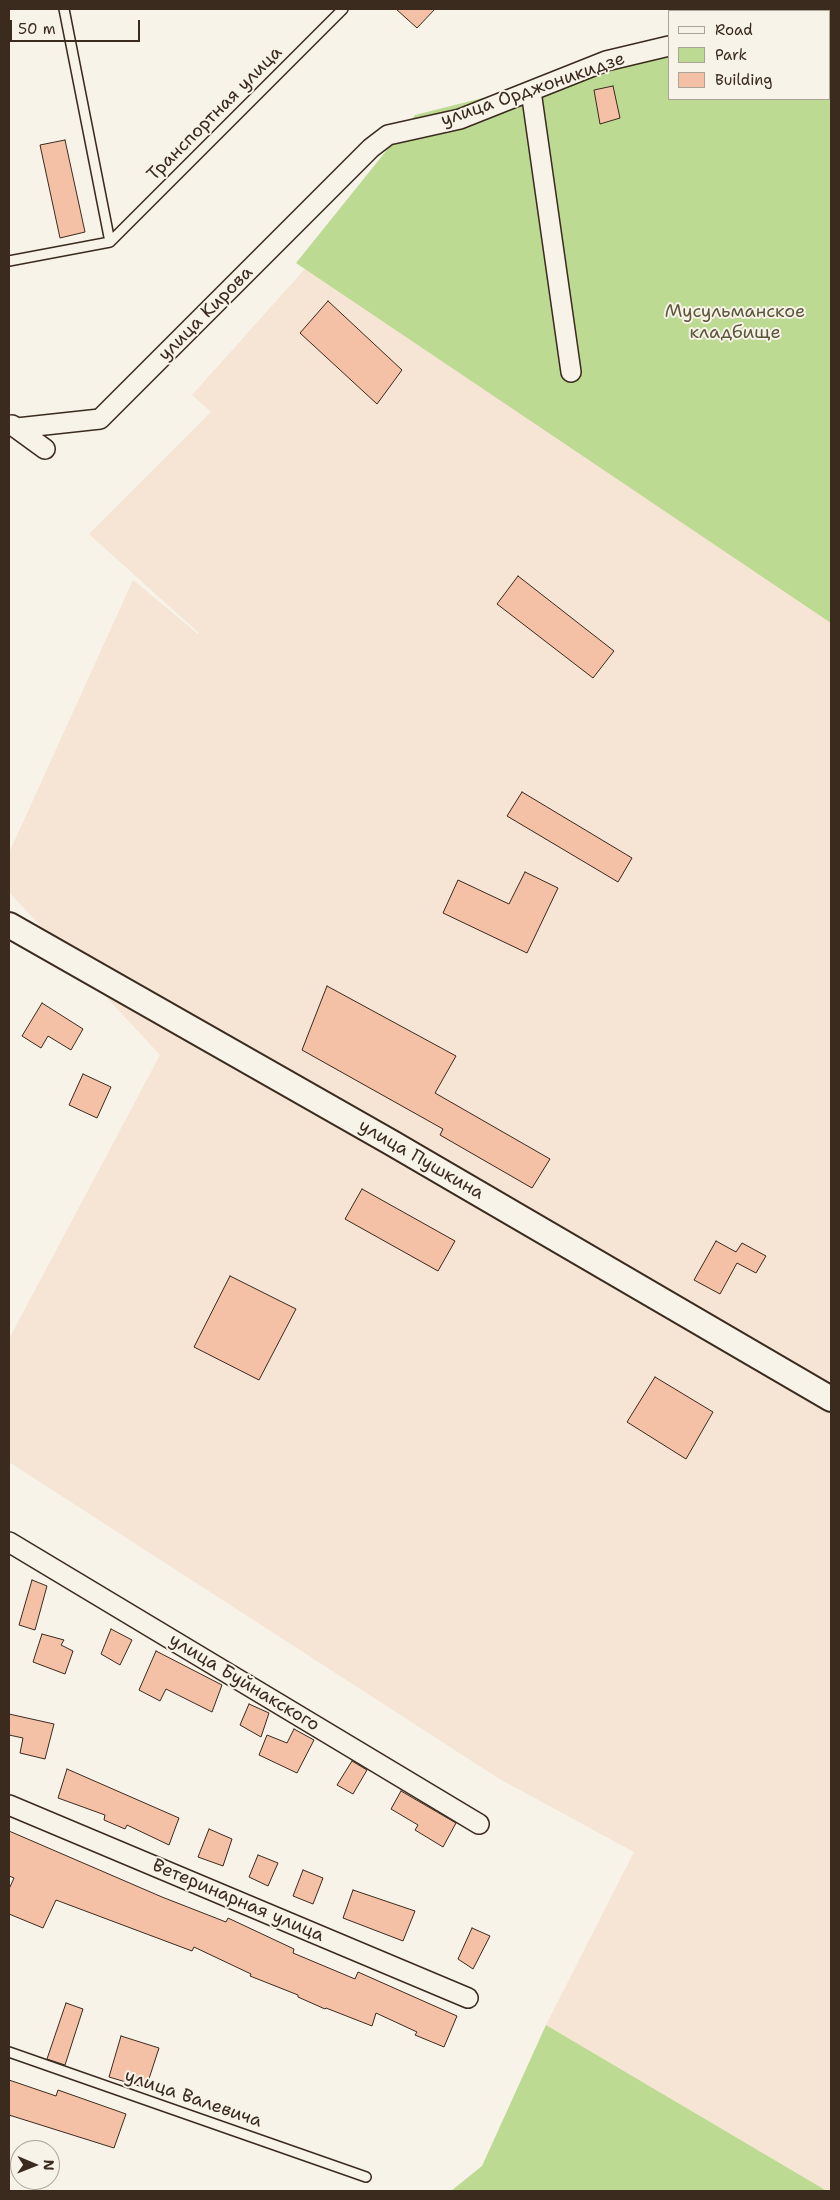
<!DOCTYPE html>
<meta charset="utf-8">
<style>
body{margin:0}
#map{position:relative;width:840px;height:2200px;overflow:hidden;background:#f7f3e8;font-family:"Shantell Sans",sans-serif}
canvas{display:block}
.frame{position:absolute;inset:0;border:10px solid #3b2a1e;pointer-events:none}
.legend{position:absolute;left:668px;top:10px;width:162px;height:90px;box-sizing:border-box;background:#f7f3e8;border:1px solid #aca397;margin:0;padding:6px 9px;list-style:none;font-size:15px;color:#3b2a1e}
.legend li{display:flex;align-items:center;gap:10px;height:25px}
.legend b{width:25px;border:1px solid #aca397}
.north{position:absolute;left:10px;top:2140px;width:50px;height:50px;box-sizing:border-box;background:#f7f3e8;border:1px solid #aca397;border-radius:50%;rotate:91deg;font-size:14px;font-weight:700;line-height:20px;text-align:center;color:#3b2a1e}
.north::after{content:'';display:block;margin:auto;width:18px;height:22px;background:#3b2a1e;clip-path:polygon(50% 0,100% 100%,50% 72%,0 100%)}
.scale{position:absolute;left:10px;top:20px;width:130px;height:22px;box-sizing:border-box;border:2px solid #3b2a1e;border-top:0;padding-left:6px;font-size:15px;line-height:18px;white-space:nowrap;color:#3b2a1e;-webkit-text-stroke:4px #f7f3e8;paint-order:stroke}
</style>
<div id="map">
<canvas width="840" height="2200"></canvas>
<div class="frame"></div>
<ul class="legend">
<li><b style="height:6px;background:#f7f3e8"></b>Road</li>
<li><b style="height:14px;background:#bdda92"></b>Park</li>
<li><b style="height:14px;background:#f5c1a6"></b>Building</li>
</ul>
<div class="north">N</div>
<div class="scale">50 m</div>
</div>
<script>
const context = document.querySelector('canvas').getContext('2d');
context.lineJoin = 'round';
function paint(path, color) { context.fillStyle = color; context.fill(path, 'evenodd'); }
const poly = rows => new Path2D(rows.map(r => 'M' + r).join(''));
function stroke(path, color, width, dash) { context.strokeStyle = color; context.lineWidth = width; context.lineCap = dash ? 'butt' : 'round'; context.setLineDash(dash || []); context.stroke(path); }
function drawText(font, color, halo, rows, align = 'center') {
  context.font = font + ' "Shantell Sans",sans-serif'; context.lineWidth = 4; context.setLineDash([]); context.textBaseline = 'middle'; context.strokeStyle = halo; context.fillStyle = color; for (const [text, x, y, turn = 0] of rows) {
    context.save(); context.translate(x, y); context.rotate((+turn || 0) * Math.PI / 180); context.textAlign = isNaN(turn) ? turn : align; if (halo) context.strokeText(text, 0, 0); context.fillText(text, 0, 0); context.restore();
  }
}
const built = poly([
 [312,261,831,587,831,2191,827,2191,546,2025,634,1852,498,1778,9,1462,9,1339,160,1055,9,892,9,853,133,580,198,634,199,633,89,534,211,412,192,395]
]);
const green = poly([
 [831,10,831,623,296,263,415,115,669,51,669,99,829,99,829,11],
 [546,2025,827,2191,451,2191,482,2166]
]);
const building = poly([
 [396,9,435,9,417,28,396,9],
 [613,86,620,118,600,124,594,90,613,86],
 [65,140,85,232,60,238,40,145,65,140],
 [328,301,402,370,377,404,300,333,328,301],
 [518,576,614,651,593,678,497,604,518,576],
 [522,792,632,858,618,882,507,816,522,792],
 [525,872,558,888,527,953,443,913,458,880,509,904,525,872],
 [327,986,456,1056,435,1093,550,1159,532,1188,440,1135,443,1129,302,1050,327,986],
 [42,1003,83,1029,71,1050,48,1036,41,1048,22,1036,42,1003],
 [83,1074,111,1087,97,1118,69,1105,83,1074],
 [362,1189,455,1241,438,1271,345,1219,362,1189],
 [716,1241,736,1252,742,1243,766,1256,756,1273,737,1263,720,1294,694,1280,716,1241],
 [230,1276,296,1309,259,1380,194,1347,230,1276],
 [655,1377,713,1412,686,1459,627,1422,655,1377],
 [32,1580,47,1586,35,1630,19,1625,32,1580],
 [111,1629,132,1640,120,1665,101,1654,111,1629],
 [42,1634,64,1640,61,1645,73,1651,65,1674,33,1662,42,1634],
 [156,1651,222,1685,212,1712,166,1689,160,1701,139,1690,156,1651],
 [249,1704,269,1713,261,1737,240,1725,249,1704],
 [9,1714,54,1724,45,1759,20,1753,23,1738,9,1735,9,1714],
 [294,1729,314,1740,297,1773,259,1755,267,1735,287,1743,294,1729],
 [352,1761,367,1770,353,1794,337,1785,352,1761],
 [67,1769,179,1818,169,1845,127,1825,125,1829,104,1820,105,1815,58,1798,67,1769],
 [401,1791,456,1823,443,1847,415,1830,418,1825,391,1809,401,1791],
 [209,1829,232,1839,223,1866,198,1857,209,1829],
 [9,1831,162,1897,226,1922,228,1918,294,1949,293,1953,355,1979,358,1972,457,2016,444,2047,415,2035,417,2032,376,2013,372,2026,326,2008,325,2009,298,1997,298,1995,250,1976,251,1974,194,1947,192,1951,56,1900,43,1928,9,1914,9,1889,14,1878,9,1876,9,1831],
 [258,1855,278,1863,268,1886,249,1877,258,1855],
 [303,1870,323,1878,313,1904,293,1896,303,1870],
 [353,1890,415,1911,403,1941,343,1918,353,1890],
 [472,1928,490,1936,473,1969,458,1959,472,1928],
 [66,2003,83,2009,65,2065,47,2059,66,2003],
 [121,2036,159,2048,146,2088,109,2077,121,2036],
 [9,2080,56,2096,58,2090,126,2114,114,2148,9,2115,9,2080]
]);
const service = poly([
 [64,9,110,242],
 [9,261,110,242,343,9],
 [9,2052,366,2177]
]);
const minor = poly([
 [818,11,828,9],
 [531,91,571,372],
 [12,425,45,449],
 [17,428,100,419,371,148,388,135,460,119,606,61,669,46],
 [9,1542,479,1824],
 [9,1805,468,1998]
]);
const tertiary = poly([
 [9,925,392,1143,831,1399]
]);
const streetNames = [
 ["улица Орджоникидзе",533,90,-19],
 ["Транспортная улица",215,114,-45],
 ["улица Кирова",206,314,-45],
 ["улица Пушкина",421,1160,30],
 ["улица Буйнакского",244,1683,31],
 ["Ветеринарная улица",238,1901,23],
 ["улица Валевича",193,2099,19]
];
const parkNames = [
 ["Мусульманское",735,312],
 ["кладбище",735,333]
];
paint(built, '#f6e4d4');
paint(green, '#bdda92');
paint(building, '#f5c1a6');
stroke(building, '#3b2a1e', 1);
stroke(service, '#3b2a1e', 12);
stroke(minor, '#3b2a1e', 22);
stroke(tertiary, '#3b2a1e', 28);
stroke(service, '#f7f3e8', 9);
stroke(minor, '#f7f3e8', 19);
stroke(tertiary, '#f7f3e8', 24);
drawText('18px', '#3b2a1e', '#f7f3e8', streetNames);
drawText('18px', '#5c563b', '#f7f3e8', parkNames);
</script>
